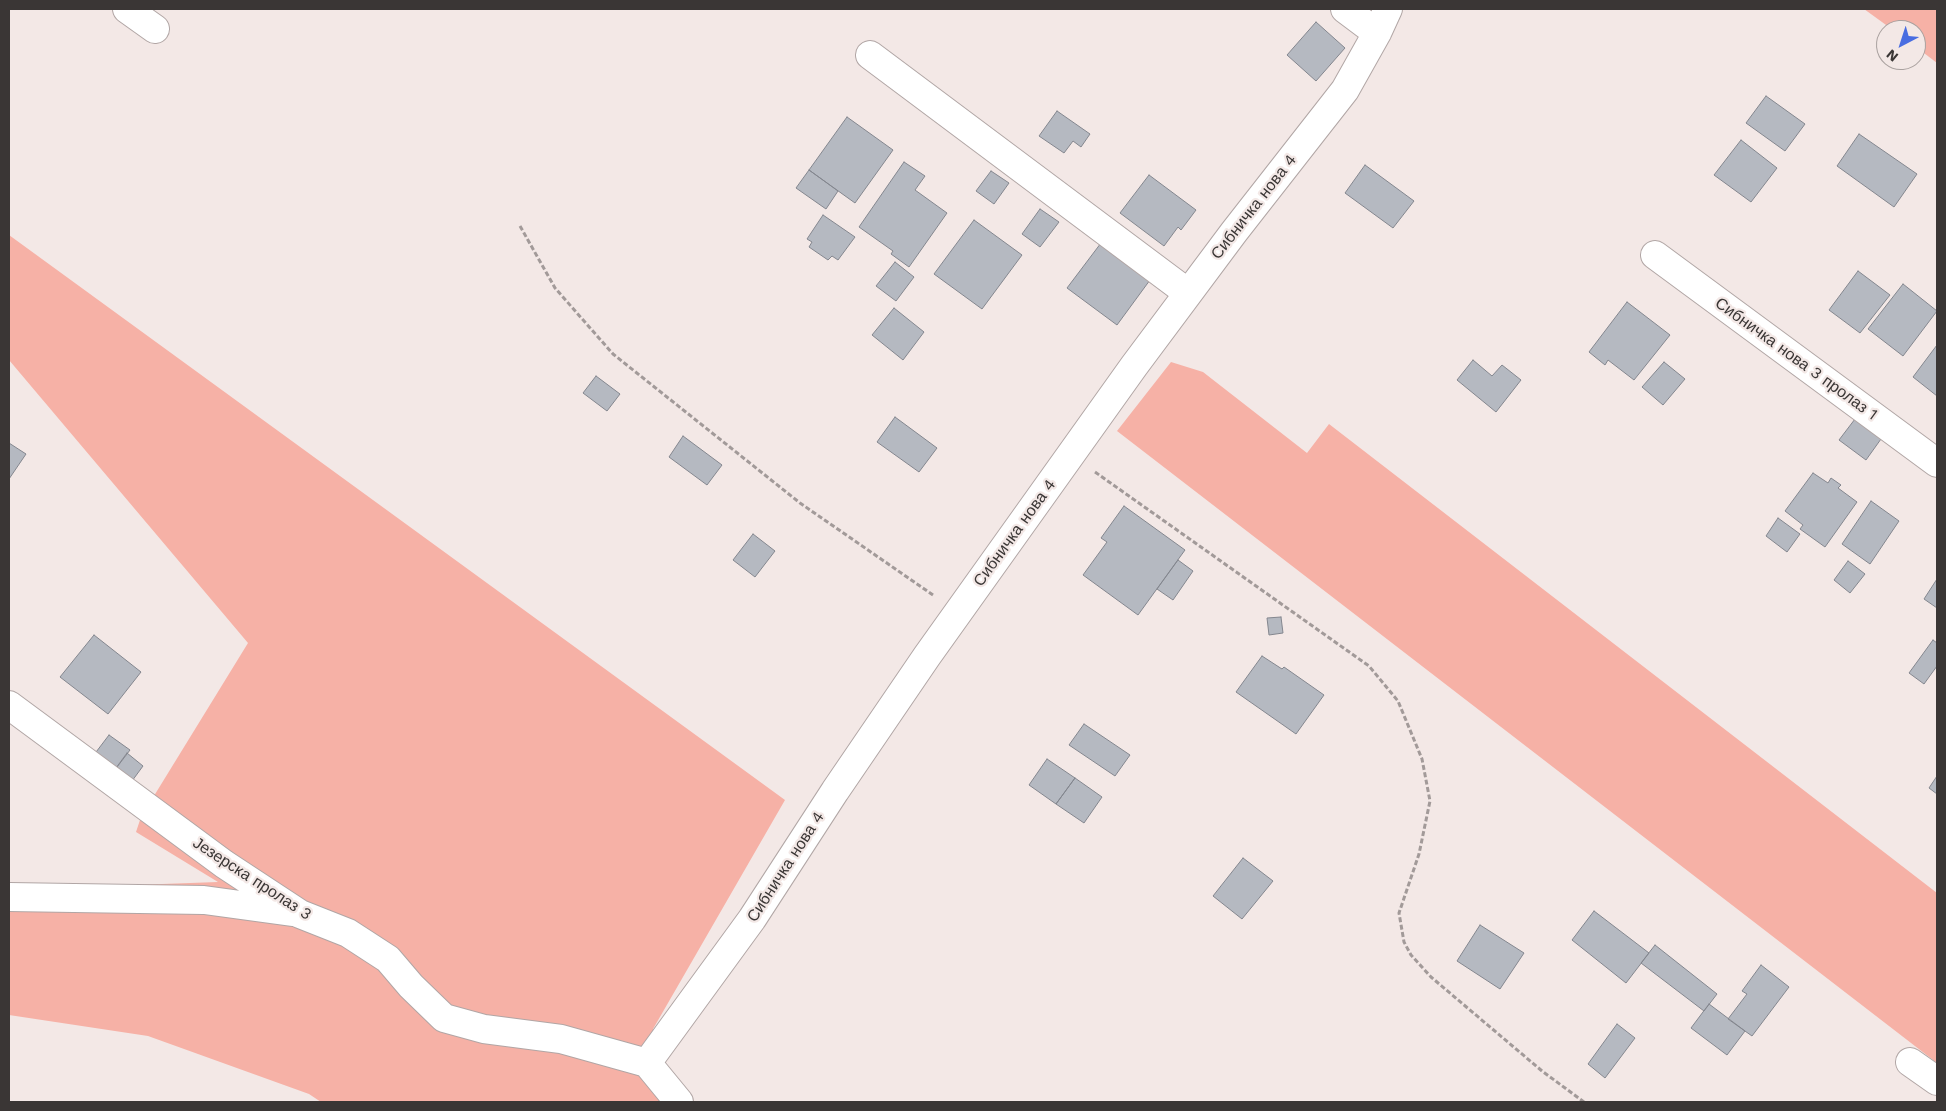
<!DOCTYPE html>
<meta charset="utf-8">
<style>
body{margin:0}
#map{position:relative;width:1946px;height:1111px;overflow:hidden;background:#f3e8e6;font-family:"Work Sans",sans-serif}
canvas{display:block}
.frame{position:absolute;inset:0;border:10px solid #3a3635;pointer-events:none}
.north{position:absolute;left:1876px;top:20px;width:50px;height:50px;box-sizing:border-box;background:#f3e8e6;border:1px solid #a9a19f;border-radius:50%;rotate:220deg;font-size:14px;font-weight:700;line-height:20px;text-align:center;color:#3a3635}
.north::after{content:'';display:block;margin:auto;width:18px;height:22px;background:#496de1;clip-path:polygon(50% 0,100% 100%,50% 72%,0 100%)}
</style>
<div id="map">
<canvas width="1946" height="1111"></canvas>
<div class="frame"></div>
<div class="north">N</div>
</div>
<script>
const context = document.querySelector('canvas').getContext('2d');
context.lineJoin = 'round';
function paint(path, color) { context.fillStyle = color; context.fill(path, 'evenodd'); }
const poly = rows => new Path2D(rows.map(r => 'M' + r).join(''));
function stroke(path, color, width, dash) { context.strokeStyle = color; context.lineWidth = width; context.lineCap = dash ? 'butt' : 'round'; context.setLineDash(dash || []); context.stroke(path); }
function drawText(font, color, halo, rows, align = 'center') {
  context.font = font + ' "Work Sans",sans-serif'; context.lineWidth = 4.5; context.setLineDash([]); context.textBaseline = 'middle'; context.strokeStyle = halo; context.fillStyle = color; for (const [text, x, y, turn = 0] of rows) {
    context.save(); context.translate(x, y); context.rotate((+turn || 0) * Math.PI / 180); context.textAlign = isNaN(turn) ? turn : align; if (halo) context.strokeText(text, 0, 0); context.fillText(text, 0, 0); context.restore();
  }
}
const green = poly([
 [1864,9,1937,9,1937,63,1916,47,1916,30,1893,30],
 [9,235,785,800,653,1029,661,1089,671,1102,321,1102,309,1094,148,1036,9,1015,9,882,22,889,218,882,136,832,141,817,248,643,9,360],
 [1171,362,1203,372,1307,453,1329,424,1937,893,1937,1063,1117,431]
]);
const building = poly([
 [1316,22,1345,48,1316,81,1287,55,1316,22],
 [1766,96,1805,124,1785,151,1746,123,1766,96],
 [1057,111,1090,134,1081,147,1073,141,1064,153,1039,136,1057,111],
 [847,117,893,150,855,203,809,170,847,117],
 [1859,134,1917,174,1894,207,1837,166,1859,134],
 [1741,140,1777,168,1751,202,1714,175,1741,140],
 [904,162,925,176,915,190,947,213,909,267,891,254,893,251,859,227,904,162],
 [1365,165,1414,201,1393,228,1345,193,1365,165],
 [809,170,838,191,826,209,796,188,809,170],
 [991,171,1009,183,994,204,976,191,991,171],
 [1149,175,1196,210,1181,230,1178,227,1164,246,1120,213,1149,175],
 [1040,209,1059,222,1040,247,1022,234,1040,209],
 [823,215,855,237,838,260,832,256,828,260,809,247,812,242,807,239,823,215],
 [974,220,1022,255,982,309,934,274,974,220],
 [1101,243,1150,280,1117,325,1067,288,1101,243],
 [895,262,914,277,896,301,876,286,895,262],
 [1858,271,1890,295,1860,333,1829,310,1858,271],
 [1903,284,1937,311,1903,356,1868,329,1903,284],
 [1627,302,1670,335,1634,380,1608,360,1605,365,1589,352,1627,302],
 [894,308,924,332,903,360,872,335,894,308],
 [1937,345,1937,396,1913,377,1937,345],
 [1473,360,1492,376,1502,365,1521,380,1496,412,1457,380,1473,360],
 [1664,362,1685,379,1663,405,1642,387,1664,362],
 [596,376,620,394,607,411,583,393,596,376],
 [895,417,937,448,919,472,877,442,895,417],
 [1855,419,1881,439,1866,460,1839,440,1855,419],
 [683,436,722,465,707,485,669,457,683,436],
 [9,443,26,454,9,479,9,443],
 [1813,473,1828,483,1831,478,1841,485,1838,488,1857,502,1825,547,1800,529,1803,525,1785,511,1813,473],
 [1871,501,1899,521,1870,564,1842,544,1871,501],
 [1124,506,1185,550,1138,615,1083,575,1107,542,1101,538,1124,506],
 [1778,518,1800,534,1787,552,1766,536,1778,518],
 [753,534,775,551,755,577,733,560,753,534],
 [1178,560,1193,571,1173,600,1157,589,1178,560],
 [1848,561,1865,574,1850,593,1834,580,1848,561],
 [1937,579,1937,608,1924,599,1937,579],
 [1281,617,1283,633,1269,635,1267,618,1281,617],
 [94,635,141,672,108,714,60,677,94,635],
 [1933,640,1937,643,1937,666,1924,684,1909,673,1933,640],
 [1262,656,1282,669,1284,667,1324,695,1296,734,1236,692,1262,656],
 [1084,724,1130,755,1115,776,1069,745,1084,724],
 [109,735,130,750,111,775,90,760,109,735],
 [127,753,143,766,132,781,116,768,127,753],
 [1047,759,1075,778,1056,804,1029,785,1047,759],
 [1937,776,1937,794,1929,788,1937,776],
 [1075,778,1102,797,1084,823,1056,804,1075,778],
 [1243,858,1273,881,1242,919,1213,896,1243,858],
 [1594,911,1649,953,1626,983,1572,940,1594,911],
 [1480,925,1524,953,1500,989,1457,961,1480,925],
 [1655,945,1717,994,1704,1011,1641,963,1655,945],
 [1761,965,1789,987,1752,1036,1728,1019,1747,994,1742,991,1761,965],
 [1709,1004,1745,1031,1727,1055,1691,1028,1709,1004],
 [1617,1024,1635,1038,1605,1078,1588,1064,1617,1024]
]);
const path = poly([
 [520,226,555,288,613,354,800,503,933,595],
 [1095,472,1369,666,1398,701,1422,759,1430,801,1419,854,1399,913,1404,942,1411,955,1431,977,1542,1071,1584,1102]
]);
const minor = poly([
 [127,9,155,29],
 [1345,9,1377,33],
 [870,55,1188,293],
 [1655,255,1937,463],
 [9,705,224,864,300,914,348,933,388,959,411,986,444,1018,484,1029,561,1039,647,1063],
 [9,897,204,900,292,912],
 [1910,1062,1937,1081],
 [647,1063,752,919,835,791,927,656,1134,366,1234,232,1345,90,1377,33,1388,9],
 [647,1063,679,1102]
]);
const streetNames = [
 ["Сибничка нова 4",1254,207,-52],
 ["Сибничка нова 3 пролаз 1",1796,359,36],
 ["Сибничка нова 4",1015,533,-54],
 ["Сибничка нова 4",786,867,-57],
 ["Језерска пролаз 3",252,879,33]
];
paint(green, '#f6b1a6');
paint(building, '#b5b9c1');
stroke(building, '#83868e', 1);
stroke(minor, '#b1a6a5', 30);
stroke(path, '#a29a99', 3, [5, 2.5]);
stroke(minor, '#fff', 28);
drawText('16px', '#3a3635', '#f3e8e6', streetNames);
</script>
